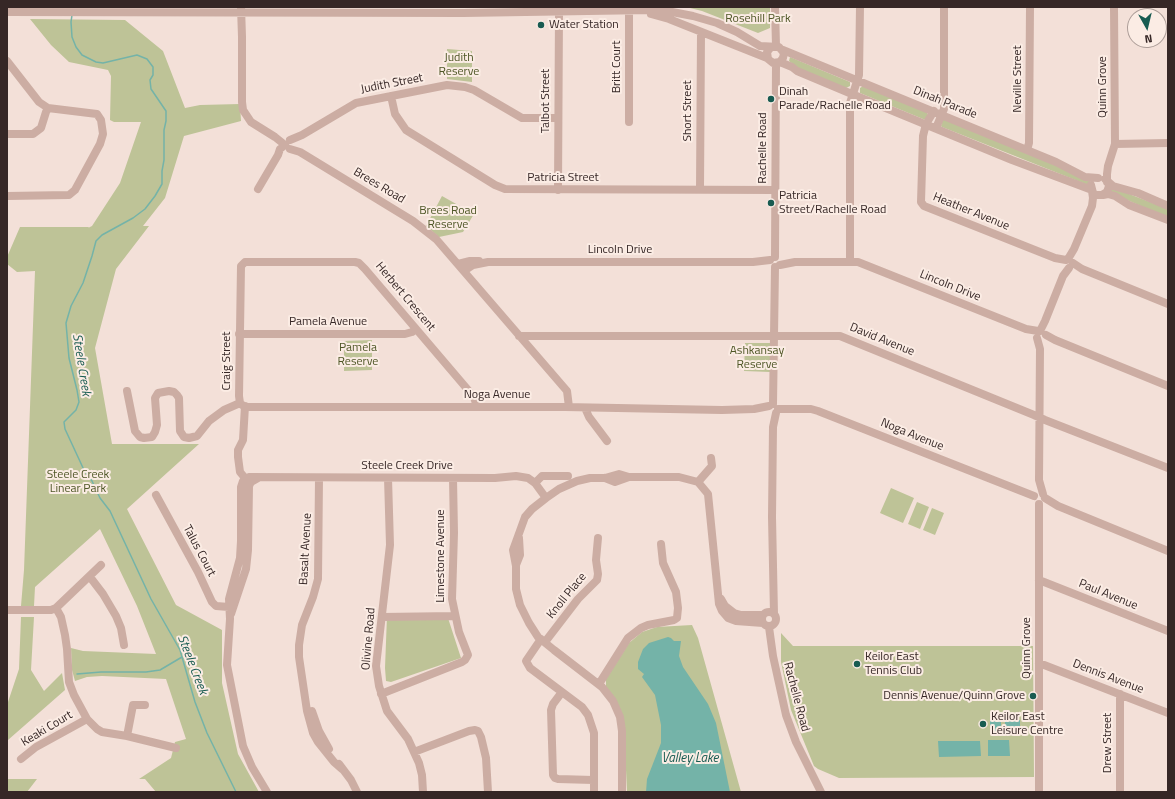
<!DOCTYPE html>
<style>
body{margin:0}
#map{position:relative;width:1175px;height:799px;overflow:hidden;background:#f3e0d8;font-family:"Titillium Web",sans-serif}
canvas{display:block}
.frame{position:absolute;inset:0;border:8px solid #362726;pointer-events:none}
.north{position:absolute;left:1127px;top:8px;width:40px;height:40px;box-sizing:border-box;background:#fbece4;border:1px solid #ac9d98;border-radius:50%;rotate:172deg;font-size:11px;font-weight:700;line-height:16px;text-align:center;color:#362726}
.north::after{content:'';display:block;margin:auto;width:14px;height:18px;background:#185b51;clip-path:polygon(50% 0,100% 100%,50% 72%,0 100%)}
</style>
<div id="map">
<canvas width="1175" height="799"></canvas>
<div class="frame"></div>
<div class="north">N</div>
</div>
<script>
const context = document.querySelector('canvas').getContext('2d');
context.lineJoin = 'round';
function paint(path, color) { context.fillStyle = color; context.fill(path, 'evenodd'); }
const poly = rows => new Path2D(rows.map(r => 'M' + r).join(''));
function stroke(path, color, width, dash) { context.strokeStyle = color; context.lineWidth = width; context.lineCap = dash ? 'butt' : 'round'; context.setLineDash(dash || []); context.stroke(path); }
function drawText(font, color, halo, rows, align = 'center') {
  context.font = font + ' "Titillium Web",sans-serif'; context.lineWidth = 4; context.setLineDash([]); context.textBaseline = 'middle'; context.strokeStyle = halo; context.fillStyle = color; for (const [text, x, y, turn = 0] of rows) {
    context.save(); context.translate(x, y); context.rotate((+turn || 0) * Math.PI / 180); context.textAlign = isNaN(turn) ? turn : align; if (halo) context.strokeText(text, 0, 0); context.fillText(text, 0, 0); context.restore();
  }
}
const green = poly([
 [686,7,770,7,770,28,758,33,702,11],
 [30,19,125,20,163,51,185,108,200,105,240,104,241,121,184,136,165,198,143,226,149,226,116,269,95,348,112,444,199,444,127,509,176,605,222,630,222,683,238,754,259,792,156,792,145,779,139,779,171,758,175,742,186,739,166,679,102,676,87,677,75,681,72,670,71,648,83,651,156,654,137,606,100,529,35,587,34,606,21,606,24,570,35,271,17,272,7,264,7,257,20,227,89,227,88,228,92,226,120,183,141,122,114,122,110,120,111,76,108,70,69,62,51,45],
 [447,49,472,51,472,82,447,79],
 [790,57,850,82,850,86,846,88,799,69,789,61],
 [863,86,926,111,928,115,925,119,923,119,860,93,860,88],
 [943,119,1091,180,1088,185,942,127,941,126],
 [1111,187,1168,209,1168,218,1109,192],
 [442,196,474,214,463,232,439,237,426,226],
 [372,340,372,370,344,371,344,341],
 [745,343,770,343,770,372,744,371],
 [891,488,914,498,903,523,880,513],
 [917,502,929,507,920,529,908,524],
 [932,508,944,513,935,535,923,530],
 [447,615,461,658,391,682,386,681,385,668,387,616],
 [21,617,34,617,31,670,44,691,62,673,65,690,8,740,7,744,7,705,19,669],
 [692,625,698,638,741,792,627,792,624,726,606,687,606,679,629,643,642,632,657,627],
 [781,633,793,646,1033,646,1034,777,839,778,818,769,814,766,791,710,781,662],
 [7,779,37,779,27,792,7,792]
]);
const water = poly([
 [668,637,671,638,674,641,681,641,679,656,683,667,708,704,716,723,730,792,646,792,647,779,661,743,661,725,655,695,642,677,644,674,638,669,638,662,643,649,649,643],
 [1005,720,1020,720,1020,730,1015,731,1015,734,1005,734],
 [990,721,1001,721,1001,733,990,733],
 [1009,740,1010,756,988,756,988,740],
 [938,741,980,741,981,756,939,757]
]);
const stream = poly([
 [72,15,71,22,72,37,76,47,82,55,96,62,103,63,137,55,147,59,153,67,153,75,150,80,151,89,166,111,166,121,164,130,164,160,162,171,162,184,155,196,145,209,133,218,102,235,96,241,92,256,83,283,71,306,66,323,69,358,77,390,79,402,76,410,64,422,65,429,84,470,92,481,100,498,110,511,151,599,180,650,195,702,207,733,236,792],
 [77,674,101,672,146,672,160,670,182,657]
]);
const minor = poly([
 [241,7,242,37,242,102,243,110,251,122,275,137,285,145],
 [775,7,776,46],
 [629,11,629,122],
 [7,12,463,13,650,10,667,11,693,16,717,23,737,32,760,46,779,47,784,53,783,58,780,62,773,63,768,59,767,52,771,47],
 [651,14,669,19,767,58],
 [783,50,1056,162,1085,177,1098,178],
 [7,61,39,102,48,108,97,114,101,120,103,134,100,144,75,190,69,195,7,196],
 [780,62,792,67,797,71,859,97,1012,160,1092,190],
 [391,96,395,114,406,130,495,185,505,189,775,190],
 [934,111,926,124,923,136,921,202,924,206,1055,258,1066,260],
 [936,128,944,109,944,7],
 [7,134,33,134,41,128,46,112,48,108],
 [290,140,302,135,356,103,447,85,465,87,474,90,522,118,558,118],
 [1115,144,1168,143],
 [290,149,300,152,413,221,436,239,567,391,569,407],
 [1027,150,1029,143,1030,7],
 [1105,179,1113,186,1138,193,1168,206],
 [1107,182,1107,174,1108,166,1115,144,1114,7],
 [1091,185,1093,193,1096,195,1102,195,1107,192,1109,186,1108,183],
 [258,189,278,155,280,149,285,145],
 [700,189,701,33],
 [558,190,559,12],
 [1103,195,1108,194,1115,196,1129,205,1168,220],
 [775,257,776,63],
 [1068,259,1074,249,1092,206,1093,198,1092,191],
 [850,262,850,103,859,75,860,7],
 [1073,263,1082,269,1168,304],
 [458,264,470,261,479,261],
 [780,265,795,262,858,262,1026,329,1038,331],
 [464,271,473,265,488,262,753,262,770,260],
 [1040,331,1045,321,1063,276,1069,268],
 [239,334,405,334,412,332,416,329],
 [1046,335,1055,340,1168,386],
 [519,336,840,336,1034,415,1045,420,1168,468],
 [1037,338,1040,349,1039,480,1043,494],
 [127,391,135,431,140,437,144,438,152,437,155,432,157,425,155,398,158,393,169,391,174,392,177,395,179,398,180,431,184,437,189,438,197,436,209,421,224,410,240,403],
 [240,403,242,405,247,407,565,407,722,410,754,409,769,406],
 [240,403,239,396,241,266,245,262,355,262,359,263,365,269,474,397,477,407],
 [773,404,775,267],
 [245,406,243,440,238,450,238,457,240,472,245,478,249,480],
 [585,408,589,417,607,441],
 [778,409,811,409,818,411,1034,496],
 [319,478,318,579,313,597,302,625,299,645,299,657,307,711,313,733,318,742,334,762,342,769],
 [388,478,390,545,376,666,379,686,387,711,408,739,419,763,422,775,423,792],
 [605,478,615,482,629,477,679,477,698,482,708,494,719,604,722,611,728,618,736,621,763,623],
 [698,482,712,466,711,458],
 [535,483,542,476,568,476],
 [156,495,198,572,212,602,216,606,229,607],
 [1045,498,1058,506,1168,551],
 [1039,504,1039,792],
 [516,565,520,555,519,538],
 [90,577,103,594,116,616,121,628,124,645],
 [1039,580,1168,631],
 [721,599,725,606,734,613,741,615,763,615],
 [56,608,61,617,65,635,67,649,69,682,74,695,87,719,97,729,102,732,127,736,176,748],
 [7,610,51,610,56,608,101,565],
 '762 619a7 7 0 1 1 14 0a7 7 0 1 1-14 0Z',
 [231,614,246,569,248,550,249,486,251,482,258,478],
 [774,614,772,517,773,427,776,413],
 [382,617,455,616],
 [769,627,773,656,786,715,796,742,821,792],
 [541,639,526,661,530,668,582,707,588,715,594,733,594,792],
 [545,642,578,599,597,580,598,574,596,560,598,538],
 [1039,663,1168,713],
 [599,684,628,638,641,628,648,625,674,620,677,618,678,608,676,592,663,563,661,544],
 [562,692,553,704,551,710,553,775,555,778,558,779,593,780],
 [381,694,462,662,465,660,468,655,459,632,452,599,454,533,453,478],
 [312,711,319,731,329,749],
 [127,736,133,705,145,705],
 [414,752,469,731,475,730,478,731,481,737,486,758,488,792],
 [21,759,36,747,87,719],
 [339,764,351,780,357,792],
 [267,792,252,767,243,746,227,665,230,619,229,599,240,558,241,541,241,487,243,481,249,477,495,478,516,476,528,478,535,483,546,498],
 [622,792,622,731,620,717,613,701,602,687,554,650,538,637,529,623,520,605,516,589,516,566,513,550,525,517,532,509,546,498,559,489,577,481,590,478,605,478,619,474,629,477],
 [1120,792,1120,694]
]);
const markers = [
 [541,25,4,"#185b51"],
 [771,99,4,"#185b51"],
 [771,203,4,"#185b51"],
 [857,664,4,"#185b51"],
 [1033,696,4,"#185b51"],
 [983,724,4,"#185b51"]
];
const parkNames = [
 ["Rosehill Park",758,19],
 ["Judith",459,58],
 ["Reserve",459,72],
 ["Brees Road",448,211],
 ["Reserve",448,225],
 ["Pamela",358,348],
 ["Reserve",358,362],
 ["Ashkansay",757,351],
 ["Reserve",757,365],
 ["Steele Creek",78,475],
 ["Linear Park",78,489]
];
const poiNames = [
 ["Water Station",549,25],
 ["Dinah",779,92],
 ["Parade/Rachelle Road",779,106],
 ["Patricia",779,196],
 ["Street/Rachelle Road",779,210],
 ["Keilor East",865,657],
 ["Tennis Club",865,671],
 ["Dennis Avenue/Quinn Grove",1025,696,"right"],
 ["Keilor East",991,717],
 ["Leisure Centre",991,731]
];
const streetNames = [
 ["Britt Court",617,67,-90],
 ["Neville Street",1018,79,-90],
 ["Judith Street",392,84,-11],
 ["Quinn Grove",1103,87,-90],
 ["Talbot Street",546,101,-90],
 ["Dinah Parade",945,103,22],
 ["Short Street",688,111,-90],
 ["Rachelle Road",763,148,-90],
 ["Patricia Street",563,178],
 ["Brees Road",379,186,31],
 ["Heather Avenue",971,212,22],
 ["Lincoln Drive",620,250],
 ["Lincoln Drive",950,286,22],
 ["Herbert Crescent",405,297,50],
 ["Pamela Avenue",328,322],
 ["David Avenue",882,340,22],
 ["Craig Street",227,361,-90],
 ["Noga Avenue",497,395],
 ["Noga Avenue",912,435,22],
 ["Steele Creek Drive",407,466],
 ["Basalt Avenue",306,549,-87],
 ["Talus Court",199,551,62],
 ["Limestone Avenue",441,556,-90],
 ["Paul Avenue",1108,595,22],
 ["Knoll Place",567,596,-51],
 ["Olivine Road",369,639,-85],
 ["Quinn Grove",1027,648,-90],
 ["Dennis Avenue",1108,677,21],
 ["Rachelle Road",796,697,75],
 ["Keaki Court",47,729,-31],
 ["Drew Street",1108,743,-90]
];
const waterNames = [
 ["Steele Creek",81,365,81],
 ["Steele Creek",192,665,69],
 ["Valley Lake",690,759]
];
paint(green, '#bec397');
paint(water, '#74b3a8');
stroke(stream, '#74b3a8', 1.5);
stroke(minor, '#ccada3', 8);
for (const [x, y, r, color] of markers) { const dot = new Path2D(); dot.arc(x, y, r, 0, 2 * Math.PI); context.fillStyle = color; context.fill(dot); stroke(dot, '#fbece4', 1.5); }
drawText('12px', '#4f5727', '#fbece4', parkNames);
drawText('12px', '#362726', '#fbece4', poiNames, 'left');
drawText('12px', '#362726', '#fbece4', streetNames);
drawText('italic 13px', '#185b51', '#fbece4', waterNames);
</script>
